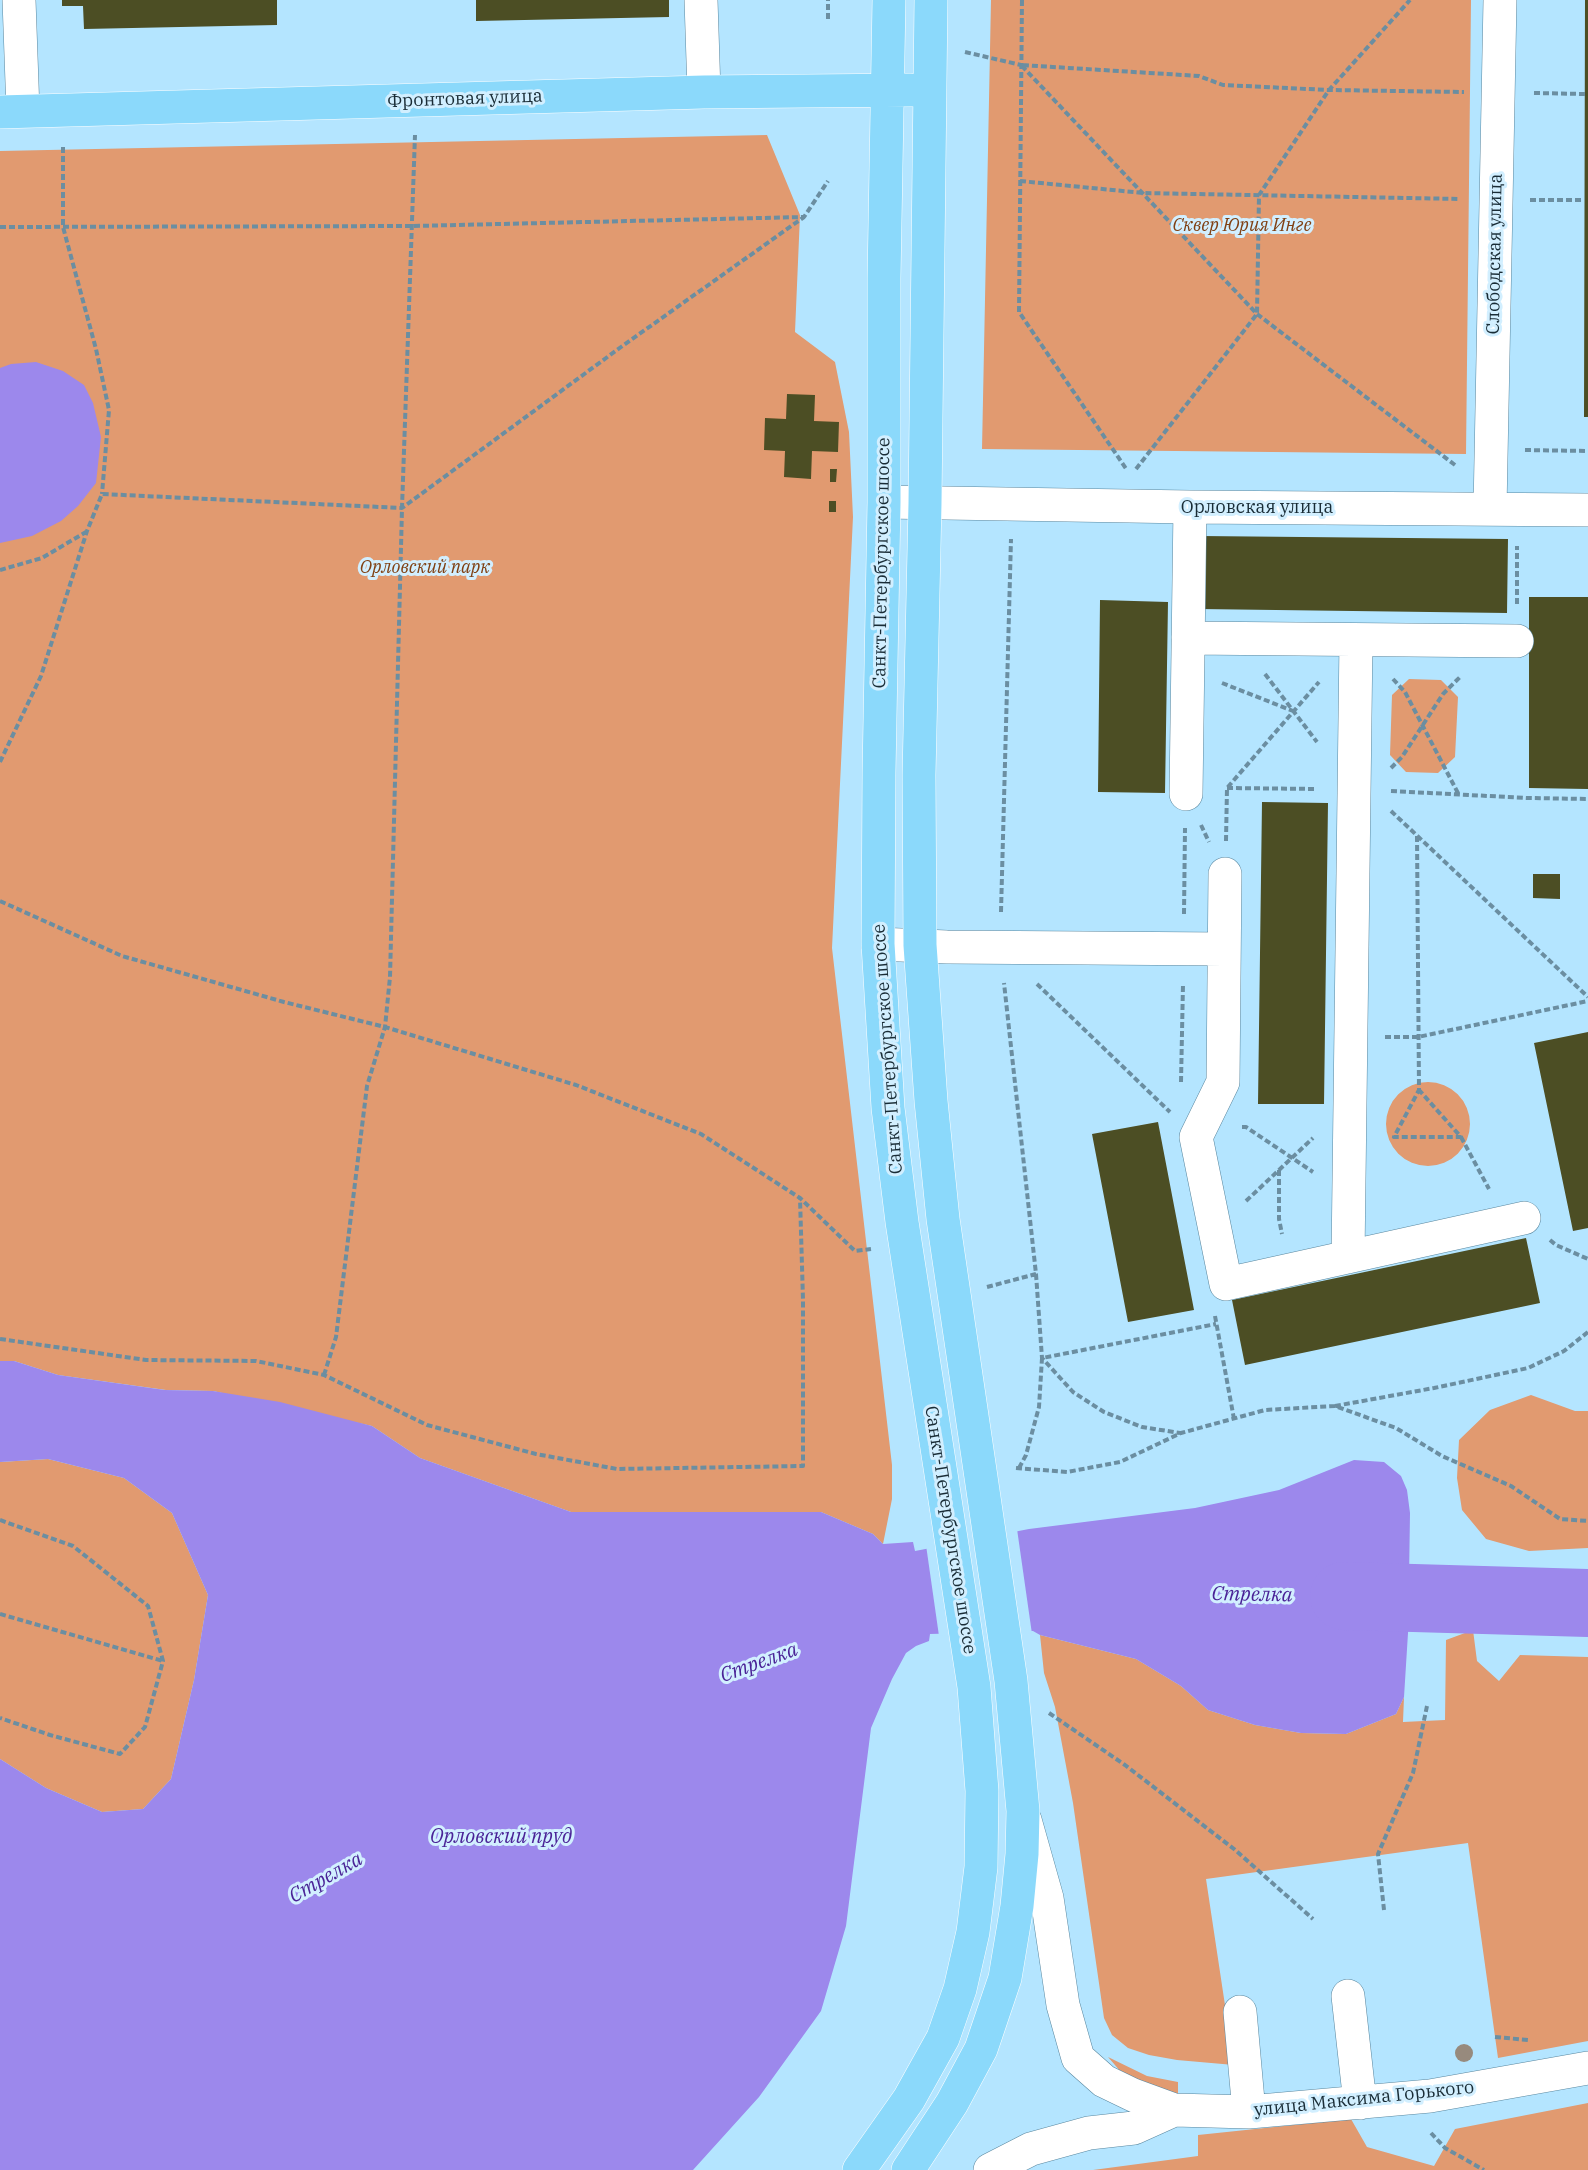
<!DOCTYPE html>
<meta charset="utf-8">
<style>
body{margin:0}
canvas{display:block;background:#b4e5ff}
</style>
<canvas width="1588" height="2170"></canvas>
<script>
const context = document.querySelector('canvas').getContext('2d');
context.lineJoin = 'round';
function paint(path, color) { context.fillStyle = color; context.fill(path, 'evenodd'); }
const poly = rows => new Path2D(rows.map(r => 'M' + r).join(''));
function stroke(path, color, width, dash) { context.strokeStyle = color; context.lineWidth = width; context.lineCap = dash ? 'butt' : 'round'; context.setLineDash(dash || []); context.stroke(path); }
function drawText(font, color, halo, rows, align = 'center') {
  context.font = font + ' "IBM Plex Serif",serif'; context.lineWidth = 6; context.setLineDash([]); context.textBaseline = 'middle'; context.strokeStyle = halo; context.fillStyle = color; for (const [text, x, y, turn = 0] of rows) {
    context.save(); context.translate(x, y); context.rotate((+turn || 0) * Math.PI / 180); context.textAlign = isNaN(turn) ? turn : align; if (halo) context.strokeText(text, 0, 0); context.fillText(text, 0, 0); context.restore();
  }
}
const green = poly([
 [991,0,1471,0,1466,454,982,449],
 [767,135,800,215,795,332,835,362,849,432,853,517,832,948,892,1465,892,1499,883,1544,873,1534,821,1512,571,1512,420,1458,372,1426,213,1391,166,1390,58,1375,14,1361,0,1361,0,151],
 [1409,679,1441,680,1458,697,1455,757,1438,773,1406,772,1390,755,1392,695],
 '1386 1124a42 42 0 1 1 84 0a42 42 0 1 1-84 0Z',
 [1531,1395,1575,1411,1588,1411,1588,1548,1529,1551,1486,1539,1462,1510,1457,1478,1459,1440,1490,1410],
 [48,1459,124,1478,172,1513,208,1595,194,1680,171,1779,143,1809,102,1812,46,1788,0,1759,0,1462],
 [1473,1630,1477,1661,1499,1681,1520,1655,1588,1657,1588,2041,1498,2058,1468,1843,1206,1879,1234,2065,1177,2060,1149,2055,1128,2048,1112,2035,1104,2018,1073,1803,1055,1707,1044,1673,1040,1635,1136,1659,1181,1686,1208,1710,1255,1725,1301,1733,1346,1734,1396,1714,1404,1697,1403,1722,1445,1720,1446,1640],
 [1108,2057,1147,2076,1178,2082,1178,2095,1154,2090,1121,2072],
 [1588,2103,1588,2170,1093,2170,1198,2156,1198,2135,1351,2119,1367,2147,1434,2166,1455,2129]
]);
const water = poly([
 [36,362,63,371,84,385,93,403,101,437,96,483,78,506,61,521,32,536,0,543,0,368,11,364],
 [0,1361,14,1361,58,1375,165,1390,213,1391,280,1402,372,1426,420,1458,571,1512,821,1512,873,1534,883,1544,913,1542,915,1551,1029,1529,1195,1508,1279,1490,1354,1460,1384,1462,1401,1476,1407,1490,1410,1513,1409,1580,1436,1581,1437,1616,1409,1617,1404,1697,1396,1714,1346,1734,1301,1733,1255,1725,1208,1710,1181,1686,1136,1659,1040,1635,1033,1631,930,1634,929,1641,916,1646,906,1653,892,1679,871,1728,846,1926,821,2011,759,2097,693,2170,0,2170,0,1759,46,1788,102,1812,143,1809,171,1779,194,1680,208,1595,172,1513,124,1478,48,1459,0,1462],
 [1473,1585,1588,1586,1588,1625,1473,1622,1450,1619,1450,1586]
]);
const pier = poly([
 [1017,1529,1032,1634,939,1636,926,1545]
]);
const river = poly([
 [1344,1596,1588,1603]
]);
const building = poly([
 [62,0,277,0,277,25,84,29,83,6,62,6],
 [476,0,669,0,669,17,476,21],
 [1585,0,1588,0,1588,417,1584,417],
 [787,394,815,395,814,421,839,422,838,452,812,451,811,479,784,477,785,451,764,450,765,418,786,419],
 [830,469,837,469,836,482,830,482],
 [829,501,836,501,836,512,829,512],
 [1200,536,1508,539,1507,613,1199,609],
 [1529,597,1588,597,1588,789,1529,788],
 [1100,600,1168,602,1165,793,1098,792],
 [1262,802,1328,803,1324,1104,1258,1104],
 [1533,874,1560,874,1560,899,1533,898],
 [1588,1032,1588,1228,1573,1231,1534,1043],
 [1158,1122,1194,1310,1128,1322,1092,1134],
 [1526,1238,1540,1303,1245,1365,1232,1300]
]);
const path = poly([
 [1022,0,1019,312,1127,470],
 [828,19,828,0],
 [965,52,1021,65],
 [1534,93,1585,94],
 [63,147,63,227,96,349,109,410,102,494],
 [1020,181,1143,193,1460,199],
 [1530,200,1584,200],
 [0,227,413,226,804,217,828,181],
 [1525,450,1588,451],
 [1455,465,1257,314,1021,65,1199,76,1223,85,1329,90,1464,92],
 [1136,469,1257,314,1259,195,1329,90,1410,0],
 [0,570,42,558,86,532],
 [1517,604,1517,546],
 [1265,674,1317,742],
 [1393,679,1405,692,1459,795],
 [1222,683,1293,711],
 [0,762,41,676,87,531,102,494,402,508,621,347,804,217],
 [1391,768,1402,757,1443,694,1461,676],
 [1227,788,1317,789],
 [1391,791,1528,798,1588,799],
 [1391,811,1588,997],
 [1201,825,1209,842],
 [1417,836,1419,1090,1394,1137,1461,1137,1419,1090],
 [1226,841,1227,788,1319,682],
 [0,901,122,956,284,1002,385,1027,576,1085,701,1134,800,1198,855,1251,871,1249],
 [1001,912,1011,539],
 [1184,914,1185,828],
 [1037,984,1170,1112],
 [1385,1037,1418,1037,1588,1001],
 [1181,1082,1183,984],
 [1242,1127,1246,1127,1313,1172],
 [1461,1137,1489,1189],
 [1279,1170,1279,1219,1282,1234],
 [1246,1201,1313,1138],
 [1550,1240,1556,1245,1588,1259],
 [1036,1274,1042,1358,1073,1392,1104,1412,1142,1427,1180,1433],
 [987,1287,1036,1274,1004,983],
 [1215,1316,1234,1419],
 [0,1339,146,1360,256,1361,324,1375,427,1425,536,1454,617,1469,803,1466,803,1300,800,1198],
 [324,1375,336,1337,367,1086,385,1027,390,977,402,508,415,135],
 [1335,1406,1434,1388,1528,1368,1564,1351,1588,1332],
 [1016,1468,1067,1472,1120,1462,1181,1433,1265,1410,1335,1406,1396,1428,1442,1456,1511,1486,1560,1519,1588,1521],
 [1019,1468,1026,1455,1039,1407,1042,1358,1216,1324],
 [0,1520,73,1546,148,1606,163,1661,145,1727,120,1754,50,1735,0,1718],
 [0,1614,163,1661],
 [1049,1713,1125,1765,1234,1849,1313,1919],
 [1384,1910,1378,1854,1413,1773,1427,1706],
 [1495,2037,1528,2040],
 [1431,2133,1445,2148,1484,2170]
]);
const minor = poly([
 [19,0,23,111],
 [701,0,704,92],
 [884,502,1190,507,1588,510],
 [1490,509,1500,0],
 [1188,638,1517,641],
 [1186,794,1190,507],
 [1225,874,1223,1082,1196,1137,1226,1284,1524,1218],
 [878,944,947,947,1224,949],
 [1348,1257,1356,640],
 [1025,1820,1047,1898,1063,2005,1078,2058,1104,2081,1133,2095,1174,2110,1249,2112,1430,2096,1588,2068],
 [1348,1996,1360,2103],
 [1240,2012,1249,2112],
 [990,2170,1031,2149,1089,2133,1134,2128,1174,2110]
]);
const major = poly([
 [0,112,704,92,910,90],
 [859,2170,909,2099,943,2038,960,1989,973,1932,981,1867,982,1791,974,1687,902,1222,888,1108,878,944,879,773,884,502,884,278,889,0],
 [908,2170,952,2103,981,2049,1005,1978,1017,1906,1022,1854,1023,1811,1011,1681,943,1219,931,1101,920,945,919,775,925,503,931,0]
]);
const trees = [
 [1464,2053]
];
const streetNames = [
 ["Фронтовая улица",465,99,-2],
 ["Слободская улица",1495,254,-89],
 ["Орловская улица",1257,508],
 ["Санкт-Петербургское шоссе",882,563,-89],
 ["Санкт-Петербургское шоссе",888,1049,-94],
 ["Санкт-Петербургское шоссе",950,1530,81],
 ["улица Максима Горького",1364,2099,-6]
];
const parkNames = [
 ["Сквер Юрия Инге",1242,226],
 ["Орловский парк",425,568]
];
const waterNames = [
 ["Стрелка",1252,1595,1],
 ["Стрелка",759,1663,-20],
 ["Орловский пруд",501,1837],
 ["Стрелка",326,1878,-30]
];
paint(green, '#e19a70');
paint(water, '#9c88ec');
paint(pier, '#b4e5ff');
stroke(river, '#9c88ec', 68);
paint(building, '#4c4e24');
stroke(minor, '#59879f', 34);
stroke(major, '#fff', 34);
stroke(path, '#6b8ea1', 4, [6, 3]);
stroke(minor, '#fff', 33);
stroke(major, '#8bd9fb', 33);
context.fillStyle = '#978a7d';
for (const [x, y] of trees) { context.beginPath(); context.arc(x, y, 9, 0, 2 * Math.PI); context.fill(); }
drawText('18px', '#192c36', '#d2efff', streetNames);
drawText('italic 18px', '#804013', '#d2efff', parkNames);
drawText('italic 20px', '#4a2397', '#d2efff', waterNames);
</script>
